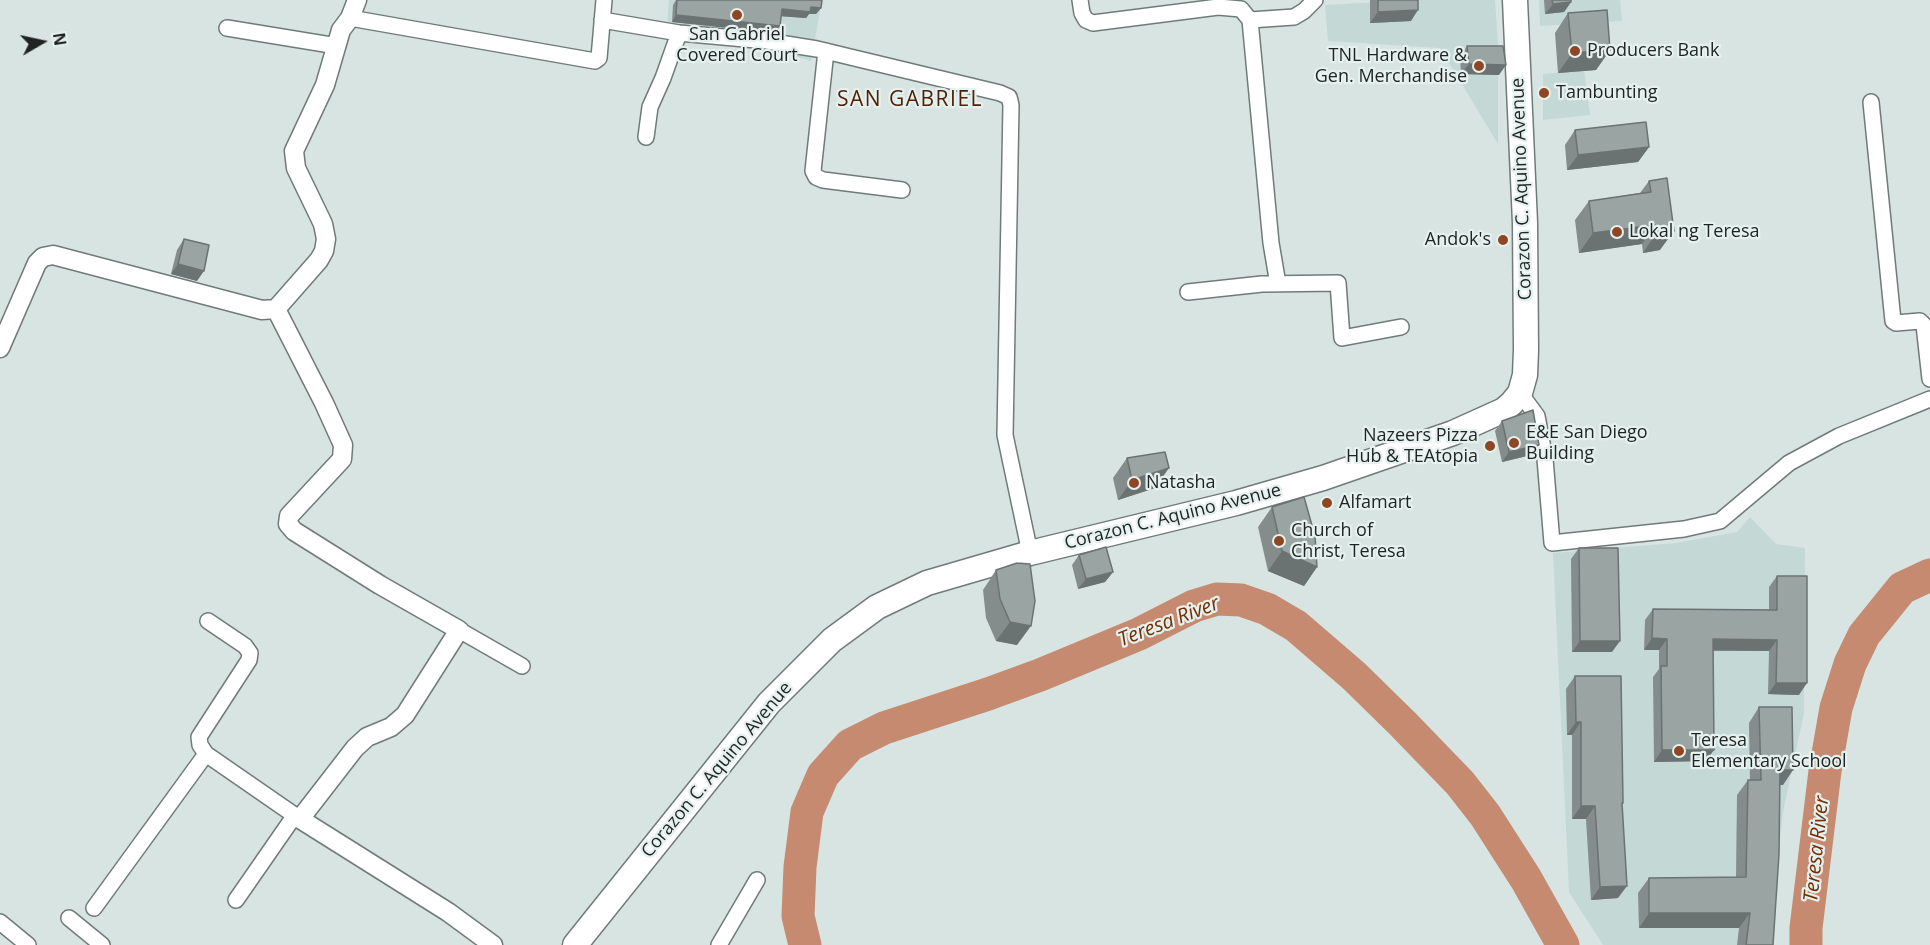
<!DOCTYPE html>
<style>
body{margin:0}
#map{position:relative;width:1930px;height:945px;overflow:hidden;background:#d8e4e2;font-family:"Open Sans",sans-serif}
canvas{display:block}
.north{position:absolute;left:12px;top:12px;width:60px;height:60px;-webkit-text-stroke:4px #e5f1ef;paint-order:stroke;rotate:81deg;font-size:16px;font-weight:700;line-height:24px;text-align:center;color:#1f2322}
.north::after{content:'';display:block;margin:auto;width:21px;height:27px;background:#1f2322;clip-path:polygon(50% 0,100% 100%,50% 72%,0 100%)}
</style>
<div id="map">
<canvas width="1930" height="945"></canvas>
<div class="north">N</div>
</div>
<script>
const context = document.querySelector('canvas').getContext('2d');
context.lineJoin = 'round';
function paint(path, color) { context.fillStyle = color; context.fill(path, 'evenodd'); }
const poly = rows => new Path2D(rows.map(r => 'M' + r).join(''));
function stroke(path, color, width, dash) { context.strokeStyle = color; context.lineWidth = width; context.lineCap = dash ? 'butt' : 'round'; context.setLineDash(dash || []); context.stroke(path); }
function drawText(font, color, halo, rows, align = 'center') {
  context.font = font + ' "Open Sans",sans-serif'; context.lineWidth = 4.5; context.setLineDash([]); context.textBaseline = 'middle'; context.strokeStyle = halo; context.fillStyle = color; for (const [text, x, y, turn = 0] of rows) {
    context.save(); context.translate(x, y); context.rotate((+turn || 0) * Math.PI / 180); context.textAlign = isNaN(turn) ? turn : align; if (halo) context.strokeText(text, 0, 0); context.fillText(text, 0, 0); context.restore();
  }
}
const built = poly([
 [669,0,822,0,811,61,761,46,666,40],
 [1416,0,1495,0,1498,44,1498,144,1440,48,1328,41,1325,5],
 [1539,0,1620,0,1622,21,1540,26],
 [1584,70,1590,115,1543,120,1543,74],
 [1750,517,1776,544,1805,548,1804,713,1783,812,1775,889,1774,945,1603,945,1569,892,1553,553,1676,543,1737,532]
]);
const river = poly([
 [805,945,798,916,800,867,807,812,823,775,850,745,884,728,988,694,1040,675,1139,634,1194,606,1217,599,1241,600,1267,609,1296,626,1354,676,1403,724,1460,783,1485,815,1526,879,1563,945],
 [1806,945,1806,928,1825,771,1836,708,1850,664,1864,635,1902,588,1930,575]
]);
const minor = poly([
 [1080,0,1082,13,1086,20,1093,23,1218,7,1241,9,1250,20,1271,243,1278,284],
 [350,18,595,61,599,58,604,0],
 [602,20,679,33,767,41,817,49,1000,93,1009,97,1011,105,1005,435,1030,553],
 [1250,20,1294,17,1304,11,1315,0],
 [227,28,337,46],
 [826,51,813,171,816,177,823,180,902,190],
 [1871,102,1893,321,1896,323,1920,321,1924,325,1930,379],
 [646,137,650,107,663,78,679,33],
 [1188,292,1262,284,1338,283,1342,338,1401,327],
 [1520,393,1537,416,1545,459,1552,543,1684,529,1720,521,1789,463,1839,436,1930,399],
 [459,630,522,666],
 [206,754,200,745,199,737,249,660,250,653,245,646,208,621],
 [236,900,295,815],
 [94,908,206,754,300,819],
 [69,918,102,945],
 [0,922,28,945],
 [719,945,757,880]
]);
const tertiary = poly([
 [276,309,324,403,343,445,342,459,289,516,288,524,294,531,380,585,459,630,405,715,391,727,367,737,355,748,300,819,448,912,493,945],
 [276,309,319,260,324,251,326,239,323,224,296,168,294,151,325,85,341,30,350,18,357,0],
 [0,348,37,263,43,257,53,255,262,310,276,309]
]);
const primary = poly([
 [575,945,769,703,832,640,877,607,927,583,1030,553,1236,503,1323,478,1453,433,1504,410,1512,403,1520,393,1525,375,1526,350,1525,223,1515,0]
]);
const wall = poly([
 [676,0,822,0,821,8,816,14,809,14,806,18,781,16,776,33,672,22,673,5],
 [1370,0,1418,0,1411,21,1370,23],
 [1544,0,1571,0,1571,2,1564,12,1545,14],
 [1568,13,1610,50,1596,70,1558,73,1555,33],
 [1467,46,1499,75,1461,74,1460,57],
 [1575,130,1649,147,1638,162,1567,170,1565,145],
 [1649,181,1660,250,1643,253,1642,244,1579,253,1575,220,1589,201,1640,193],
 [184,239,197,281,171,274,177,250],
 [1502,421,1539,445,1531,455,1502,462,1495,431],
 [1127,458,1155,488,1118,500,1113,478],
 [1272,507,1317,567,1304,586,1268,571,1258,527],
 [1579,548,1612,652,1572,652,1571,559],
 [1079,555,1113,572,1105,582,1078,589,1072,565],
 [996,570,1017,645,996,641,986,618,983,590],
 [1777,576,1799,695,1768,694,1769,651,1713,651,1706,761,1654,762,1653,677,1659,669,1659,650,1644,650,1645,620,1653,609,1769,610,1769,587],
 [1575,676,1622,805,1618,898,1591,900,1586,819,1572,819,1572,735,1567,735,1566,689],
 [1759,707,1783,785,1780,785,1773,945,1737,945,1739,928,1639,928,1638,893,1649,878,1736,877,1737,795,1748,780,1750,780,1749,723]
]);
const shadedWall = poly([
 [1571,2,1564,12,1545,14,1553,4],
 [811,7,821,8,816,14,809,14,806,18,777,16,782,9],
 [1418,10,1411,21,1370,23,1378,12],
 [676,15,780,26,776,33,672,22],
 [1610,50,1596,70,1558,73,1572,53],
 [1469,64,1506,65,1499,75,1461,74],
 [1649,147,1638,162,1567,170,1578,155],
 [1655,225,1642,244,1579,253,1593,233],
 [1674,231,1660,250,1643,253,1656,233],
 [178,264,204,271,197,281,171,274],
 [1539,445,1531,455,1502,462,1509,452],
 [1169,468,1155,488,1118,500,1132,480],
 [1282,551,1317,567,1304,586,1268,571],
 [1113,572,1105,582,1078,589,1086,579],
 [1010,622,1031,626,1017,645,996,641],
 [1652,638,1667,639,1659,650,1644,650],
 [1713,639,1777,640,1769,651,1705,650],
 [1580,641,1620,641,1612,652,1572,652],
 [1776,683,1807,683,1799,695,1768,694],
 [1576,722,1581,722,1572,735,1567,735],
 [1662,750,1714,750,1706,761,1654,762],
 [1780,770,1793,770,1783,785,1770,785],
 [1581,806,1595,806,1586,819,1572,819],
 [1627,886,1618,898,1591,900,1600,887],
 [1649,913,1750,913,1739,928,1639,928]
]);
const building = poly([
 [677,0,822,0,821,8,811,7,810,12,782,9,780,26,676,15,677,0],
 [1378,0,1418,0,1418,10,1378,12,1378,0],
 [1552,0,1571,0,1571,2,1553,4,1552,0],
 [1607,10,1610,50,1572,53,1568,13,1607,10],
 [1467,46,1503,46,1506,65,1469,64,1467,46],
 [1646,122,1649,147,1578,155,1575,130,1646,122],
 [1667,178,1674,231,1656,233,1655,225,1593,233,1589,201,1651,192,1649,181,1667,178],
 [184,239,209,245,204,271,178,264,184,239],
 [1533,410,1539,445,1509,452,1502,421,1533,410],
 [1165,452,1169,468,1132,480,1127,458,1165,452],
 [1304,497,1315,536,1317,567,1282,551,1272,507,1304,497],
 [1106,547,1113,572,1086,579,1079,555,1106,547],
 [1579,548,1618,548,1620,641,1580,641,1579,548],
 [1017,563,1030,564,1035,601,1031,626,1010,622,1000,599,996,570,1017,563],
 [1777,576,1807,576,1807,683,1776,683,1777,640,1713,639,1714,750,1662,750,1661,666,1667,666,1667,639,1652,638,1653,609,1777,610,1777,576],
 [1575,676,1621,676,1623,803,1622,803,1627,886,1600,887,1595,806,1581,806,1581,722,1576,722,1575,676],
 [1759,707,1792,707,1793,770,1780,770,1779,854,1773,945,1746,945,1750,913,1649,913,1649,878,1746,877,1748,780,1761,780,1759,707]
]);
const markers = [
 [737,15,6,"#8e4722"],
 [1575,51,6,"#8e4722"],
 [1479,66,6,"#8e4722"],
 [1544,93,6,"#8e4722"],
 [1617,232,6,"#8e4722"],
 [1503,240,6,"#8e4722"],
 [1514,443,6,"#8e4722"],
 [1490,446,6,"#8e4722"],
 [1134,483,6,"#8e4722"],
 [1327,503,6,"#8e4722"],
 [1279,541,6,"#8e4722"],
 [1679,751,6,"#8e4722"]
];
const poiNames = [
 ["San Gabriel",737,35,"center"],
 ["Covered Court",737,56,"center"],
 ["Producers Bank",1587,51],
 ["TNL Hardware &",1467,56,"right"],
 ["Gen. Merchandise",1467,77,"right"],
 ["Tambunting",1556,93],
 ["Lokal ng Teresa",1629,232],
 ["Andok's",1491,240,"right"],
 ["E&E San Diego",1526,433],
 ["Building",1526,454],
 ["Nazeers Pizza",1478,436,"right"],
 ["Hub & TEAtopia",1478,457,"right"],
 ["Natasha",1146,483],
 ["Alfamart",1339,503],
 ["Church of",1291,531],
 ["Christ, Teresa",1291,552],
 ["Teresa",1691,741],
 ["Elementary School",1691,762]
];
const streetNames = [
 ["Corazon C. Aquino Avenue",1522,189,-92],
 ["Corazon C. Aquino Avenue",1173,517,-14],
 ["Corazon C. Aquino Avenue",717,770,-50]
];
const waterNames = [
 ["Teresa River",1169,622,-21],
 ["Teresa River",1817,849,-84]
];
const quarterNames = [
 ["SAN GABRIEL",910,100]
];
paint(built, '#c4d8d5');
stroke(river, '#c58a6f', 33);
stroke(minor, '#707b79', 18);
stroke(tertiary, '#707b79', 21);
stroke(primary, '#707b79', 27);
stroke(minor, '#fff', 15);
stroke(tertiary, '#fff', 18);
stroke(primary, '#fff', 24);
paint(wall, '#848d8c');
paint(shadedWall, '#6b7372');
paint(building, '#99a4a3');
stroke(building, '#6b7372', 1.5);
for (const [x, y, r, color] of markers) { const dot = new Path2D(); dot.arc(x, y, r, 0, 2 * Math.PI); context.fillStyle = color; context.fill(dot); stroke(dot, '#e5f1ef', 2); }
drawText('18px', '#1f2322', '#e5f1ef', poiNames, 'left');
drawText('18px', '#1f2322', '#e5f1ef', streetNames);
drawText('italic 20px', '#762e00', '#e5f1ef', waterNames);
context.letterSpacing = '1.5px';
drawText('21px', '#512106', '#e5f1ef', quarterNames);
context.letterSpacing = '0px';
</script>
